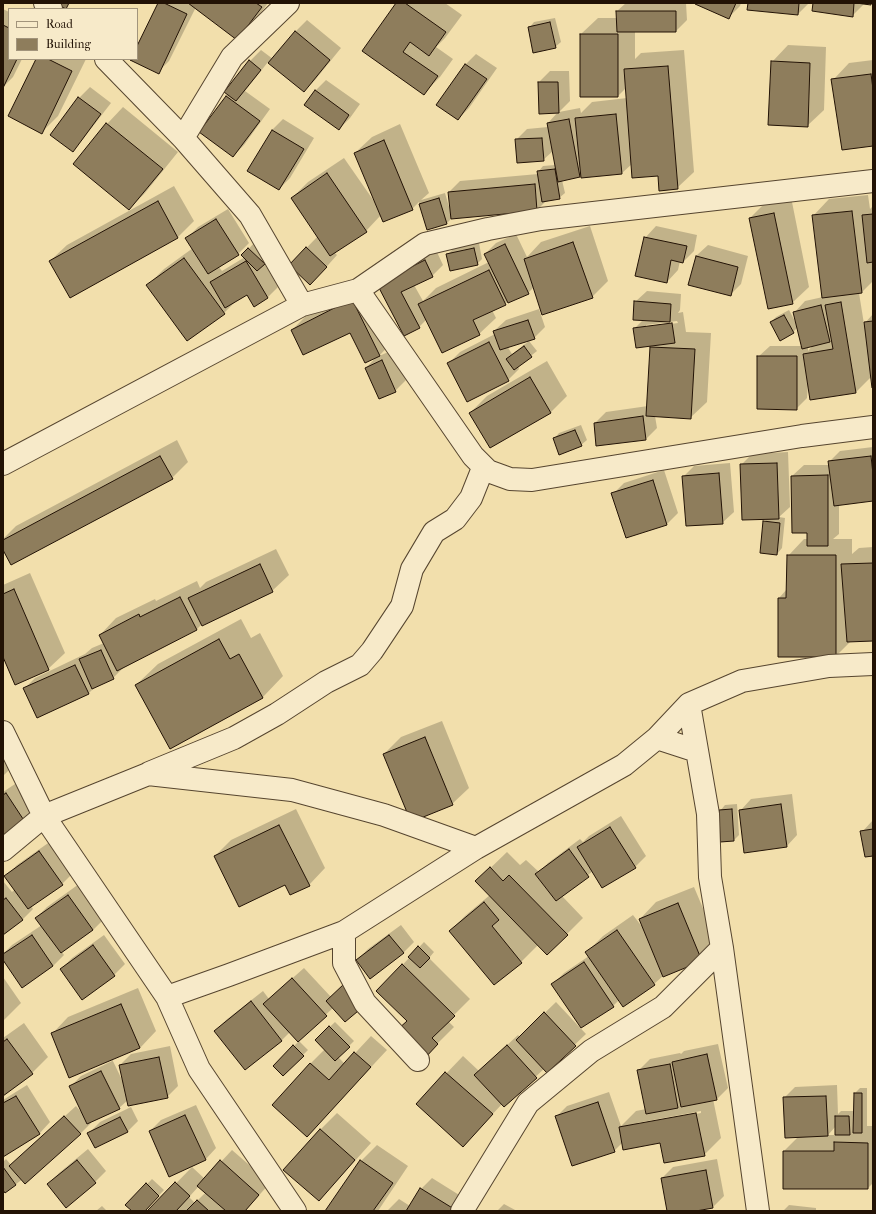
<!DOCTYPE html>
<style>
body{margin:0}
#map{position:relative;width:876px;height:1214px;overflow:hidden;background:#f2dfac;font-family:"IM FELL French Canon",serif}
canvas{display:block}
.frame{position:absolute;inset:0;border:4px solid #221205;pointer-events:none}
.legend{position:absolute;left:8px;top:8px;width:130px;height:52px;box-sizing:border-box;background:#f7eac9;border:1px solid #a2947b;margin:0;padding:5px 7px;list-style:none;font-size:12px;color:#221205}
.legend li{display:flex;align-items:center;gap:8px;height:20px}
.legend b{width:20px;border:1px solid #a2947b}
</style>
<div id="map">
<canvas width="876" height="1214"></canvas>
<div class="frame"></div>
<ul class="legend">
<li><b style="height:5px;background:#f7eac9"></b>Road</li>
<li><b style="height:11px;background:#8e7d5c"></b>Building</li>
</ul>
</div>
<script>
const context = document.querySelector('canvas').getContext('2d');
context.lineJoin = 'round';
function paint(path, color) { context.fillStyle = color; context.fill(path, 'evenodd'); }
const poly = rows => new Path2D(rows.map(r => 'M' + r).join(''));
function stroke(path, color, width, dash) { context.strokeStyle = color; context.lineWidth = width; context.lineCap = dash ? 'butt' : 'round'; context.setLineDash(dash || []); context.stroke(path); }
const shadow = poly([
 [159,3,268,3,254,22,237,38,196,7,169,61,158,72,132,59,137,59,137,48],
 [398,3,445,3,462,15,445,38,436,47,453,59,440,77,424,93,364,51],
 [626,3,686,3,687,20,676,31,635,31,635,59,641,53,684,50,694,172,677,188,659,175,632,164,622,173,582,177,582,174,579,177,562,180,565,193,559,198,547,200,537,210,452,218,447,223,427,229,419,202,412,209,381,215,366,231,334,252,337,255,321,273,290,265,318,236,292,198,308,182,344,158,376,204,355,153,372,137,400,124,429,193,421,200,445,193,450,210,449,192,460,181,538,174,538,172,543,166,555,165,553,151,543,160,516,140,527,129,548,127,548,123,558,112,539,82,550,71,569,71,570,101,559,112,580,108,581,113,592,102,627,98,626,88,618,96,581,96,581,34,598,18,617,18,617,11],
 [696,3,741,3,740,6,729,17],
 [749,3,809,3,798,14],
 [814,3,871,3,865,3,852,16],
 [3,9,9,12,9,59,22,59,13,77,3,87],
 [555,18,561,42,555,47,529,28,534,22],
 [307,20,341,48,315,80,304,91,268,62,245,91,270,109,244,145,233,156,200,132,228,94,250,61,261,50,273,59,296,31],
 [788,45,826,47,824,110,807,126,772,62],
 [476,54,497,68,469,108,458,119,465,65],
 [37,59,86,59,58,116,42,132],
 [873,60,873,145,833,80,849,63],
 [326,80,360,104,350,118,339,129,315,91],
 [90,87,111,103,83,139,72,150,79,98],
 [123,107,178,152,145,193,129,209,74,164,107,124],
 [283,119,314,138,290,178,279,189,272,130],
 [174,186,194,221,178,237,70,297,50,261,67,245],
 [868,195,870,209,873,206,873,281,862,292,859,293,864,324,873,314,873,387,871,377,856,392,808,384,807,398,796,409,758,357,770,346,802,346,798,327,793,332,771,322,776,317,789,310,796,323,794,313,805,301,823,297,813,216,829,199],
 [813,345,808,351,808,347],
 [791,197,809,287,792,303,750,218,766,202],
 [228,209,249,243,238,254,218,266,222,271,245,257,243,255,254,243,269,258,264,263,278,287,267,298,248,294,237,300,224,313,187,339,148,285,164,269,193,248,187,238,198,227],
 [590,226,608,281,592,297,534,287,528,293,508,301,505,304,492,310,496,318,479,334,427,319,419,327,378,284,436,250,443,265,432,276,414,285,423,301,436,288,489,262,485,254,496,243,516,234,527,257,541,242],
 [656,226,697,235,694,251,683,262,680,261,678,270,667,282,645,238],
 [479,243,482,259,477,264,448,254,453,249],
 [708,245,748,256,741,284,730,295,696,256],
 [369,284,396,338,379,356,393,350,406,380,395,391,366,368,377,356,351,331,292,330,308,314],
 [647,291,681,294,680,310,678,313,683,312,686,332,711,333,707,402,690,418,655,416,657,428,646,439,595,423,606,412,648,406,651,347,654,345,635,328,643,320,635,302],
 [677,321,678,323,646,327,646,325],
 [539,309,545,327,534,338,507,346,512,354,529,341,537,351,518,366,519,369,508,380,449,363,460,352,495,334,494,331,506,320],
 [547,361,567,396,551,412,491,447,470,413,487,396],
 [581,425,587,440,581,445,554,439,559,433],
 [177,440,188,462,172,478,3,548,3,539,16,526],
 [873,447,873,500,839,504,839,534,833,539,852,539,852,554,859,548,873,547,873,640,851,641,836,656,779,598,787,589,788,556,804,539,808,539,808,532,792,476,804,465,830,465,829,462,840,451],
 [788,452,790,507,779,517,785,518,782,548,777,554,764,522,768,518,741,465,752,454],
 [730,463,734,512,722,523,683,477,694,466],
 [664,470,678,513,667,524,626,537,613,494,624,483],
 [276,549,289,575,272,591,202,624,197,629,124,667,113,678,96,686,88,694,24,689,35,678,85,654,92,648,104,643,100,635,116,618,155,599,156,601,197,581,200,588,206,582],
 [30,573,65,653,48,669,3,655,3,585],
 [241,619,251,638,260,633,283,676,262,698,136,685,158,664],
 [442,721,469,788,452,804,384,754,401,737],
 [3,746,14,765,3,776],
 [18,782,37,813,3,839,3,792],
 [792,794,797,835,786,847,740,811,751,799],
 [737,804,739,835,734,840,720,811,725,805],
 [296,809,325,868,309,885,285,884,215,856,231,840],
 [621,816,646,856,635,867,593,871,562,896,583,918,547,954,538,945,521,962,450,931,466,915,490,895,477,881,507,852,520,865,526,860,539,872,548,863,580,839,583,842,589,836],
 [873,820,873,855,862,832],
 [51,841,73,873,62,884,31,906,33,909,22,920,3,934,3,881,12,892,15,889,6,876,17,865],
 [79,884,104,919,93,930,61,951,64,955,53,966,3,958,3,954,12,945,42,925,36,918,47,907],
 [694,887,718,944,701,960,663,976,654,984,619,1000,613,1006,581,1027,553,984,564,973,589,956,587,952,603,936,633,915,643,928,640,919,656,902],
 [401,925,414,942,403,953,357,960,368,949],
 [104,935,125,964,114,975,61,969,72,958],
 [424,942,434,952,429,958,470,999,448,1021,454,1027,425,1056,408,1021,378,991],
 [304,968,331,997,356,974,374,994,363,1005,333,1008,298,1040,308,1050,283,1075,274,1066,299,1041,290,1032,282,1040,245,1069,215,1031,226,1020,263,991,269,999],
 [3,977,21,1003,3,1021],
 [138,988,156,1031,140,1048,112,1059,123,1082,120,1065,131,1054,170,1046,178,1086,167,1097,128,1100,119,1108,90,1122,91,1123,80,1134,6,1192,3,1188,3,1162,6,1159,11,1165,76,1106,82,1113,70,1087,81,1076,112,1061,111,1059,52,1034,68,1017],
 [556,1002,586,1034,547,1071,545,1068,504,1106,502,1104,463,1146,417,1104,463,1056,479,1071,518,1035,520,1037],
 [335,1022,354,1041,338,1057,345,1064,371,1036,387,1050,307,1136,310,1064,325,1049,316,1040],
 [24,1023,48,1057,32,1073,3,1094,3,1038],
 [718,1044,728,1088,717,1099,713,1099,721,1138,704,1155,661,1142,623,1142,614,1151,556,1117,567,1106,609,1092,621,1126,636,1111,646,1109,639,1070,650,1059,680,1053,681,1054,684,1051],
 [701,1111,701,1113,637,1125,637,1123],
 [27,1085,50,1122,39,1134,3,1155,3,1100],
 [837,1085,838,1114,841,1111,855,1111,855,1093,860,1088,867,1088,867,1126,873,1126,873,1183,868,1188,784,1151,799,1136,784,1098,795,1087],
 [836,1126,836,1135,828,1135],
 [196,1105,216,1148,205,1160,150,1131,161,1120],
 [131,1107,138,1121,127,1132,89,1133,100,1122],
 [337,1113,371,1143,335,1183,319,1199,320,1130],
 [377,1145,408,1166,378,1211,327,1211,361,1161],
 [88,1149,106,1171,95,1182,48,1184,59,1173],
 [232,1150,270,1183,245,1211,149,1211,192,1167,205,1179],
 [199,1186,206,1192,195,1203,189,1197],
 [717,1159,724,1196,713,1207,690,1211,668,1211,662,1178,673,1167],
 [432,1178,464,1198,456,1211,387,1211,399,1199,410,1206,421,1189],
 [152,1179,164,1190,144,1211,133,1211,127,1205],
 [504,1204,517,1211,497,1211],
 [789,1205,816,1208,816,1211,783,1211],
 [102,1206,107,1211,96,1211]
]);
const building = poly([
 [54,3,69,3,66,9,54,3],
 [158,3,164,3,187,14,159,74,130,60,137,59,137,46,158,3],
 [188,3,256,3,262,7,237,40,188,3],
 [396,3,405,3,446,32,429,56,410,42,403,52,438,76,424,95,362,51,396,3],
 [695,3,736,3,729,19,695,4,695,3],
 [748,3,799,3,798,15,747,10,748,3],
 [813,3,854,3,853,17,812,11,813,3],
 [856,3,871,3,871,5,856,3],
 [616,11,676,11,676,32,617,32,616,11],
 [550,22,556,48,533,53,528,27,550,22],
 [3,25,9,28,9,59,17,59,3,88,3,25],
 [295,31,330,60,304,92,268,63,295,31],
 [580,34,618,34,618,97,580,97,580,34],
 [36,59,48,59,72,71,42,134,8,116,36,59],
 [249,60,261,70,236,101,224,92,249,60],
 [771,61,810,63,808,127,768,125,771,61],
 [465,64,487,79,458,120,436,105,465,64],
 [668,66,678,189,659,191,658,176,632,178,624,69,668,66],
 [871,74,873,89,873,146,842,150,831,79,871,74],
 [538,82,558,82,559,113,539,114,538,82],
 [315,90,349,115,339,130,304,105,315,90],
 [226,96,260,121,233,157,199,132,226,96],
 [78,97,101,114,73,152,50,135,78,97],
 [616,114,622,174,581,178,575,118,616,114],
 [569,119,580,177,558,182,547,123,569,119],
 [106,123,163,169,129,210,73,164,106,123],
 [272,130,304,149,279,190,247,171,272,130],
 [542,138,544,161,517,163,515,139,542,138],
 [384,140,413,210,383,222,354,153,384,140],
 [555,169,560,199,542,202,537,171,555,169],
 [327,173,367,232,330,256,291,198,327,173],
 [535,184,537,211,451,219,448,192,535,184],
 [439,198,447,224,427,230,419,204,439,198],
 [158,201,178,238,70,298,49,261,158,201],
 [852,211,862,293,822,298,812,215,852,211],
 [774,213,793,304,768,309,749,218,774,213],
 [873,214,873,262,867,263,862,215,873,214],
 [216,219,239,255,208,274,185,238,216,219],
 [644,237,687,246,683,263,671,260,667,283,635,276,644,237],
 [573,242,593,298,542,315,524,259,573,242],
 [505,244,529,294,508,303,484,254,505,244],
 [306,247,327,267,310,285,289,265,306,247],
 [248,248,265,264,257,271,241,255,248,248],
 [474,248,478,265,450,271,446,254,474,248],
 [696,256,738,267,731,296,688,285,696,256],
 [184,258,225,314,187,341,146,285,184,258],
 [425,260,433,277,401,292,420,328,404,336,377,284,425,260],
 [246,261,268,298,254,307,247,295,225,308,210,282,246,261],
 [489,270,506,305,473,320,480,335,442,353,418,304,489,270],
 [352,299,380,356,365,363,350,333,303,355,291,330,352,299],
 [634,301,671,304,670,322,633,320,634,301],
 [841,302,856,393,810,400,803,354,833,349,825,305,841,302],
 [821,305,830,342,802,349,793,312,821,305],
 [784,315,794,333,780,341,770,322,784,315],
 [528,320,535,339,500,350,493,331,528,320],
 [873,321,873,388,872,388,864,322,873,321],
 [672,323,675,343,636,348,633,328,672,323],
 [489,342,509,381,467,402,447,363,489,342],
 [524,346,532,357,514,370,506,359,524,346],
 [650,347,695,349,691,419,646,416,650,347],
 [757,356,797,356,797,410,757,409,757,356],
 [382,360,396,392,379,399,365,368,382,360],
 [530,377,551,413,490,448,469,413,530,377],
 [643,416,646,440,596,446,594,423,643,416],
 [575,430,582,446,559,455,553,438,575,430],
 [160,456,173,479,11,565,3,550,3,540,160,456],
 [871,456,873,474,873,501,834,506,828,461,871,456],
 [777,463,779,519,742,520,740,464,777,463],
 [719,473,723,524,686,526,682,476,719,473],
 [828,475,828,546,807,546,807,533,792,533,791,476,828,475],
 [653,480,667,525,626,538,611,493,653,480],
 [763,521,780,523,777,555,760,553,763,521],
 [787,555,836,555,836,657,778,657,778,598,786,598,787,555],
 [873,563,873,641,847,642,841,564,873,563],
 [260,564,273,592,202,626,188,598,260,564],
 [14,589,49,670,15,685,3,657,3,594,14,589],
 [180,597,197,630,117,671,99,635,139,614,140,617,180,597],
 [219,639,230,659,239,654,263,698,170,749,135,685,219,639],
 [101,650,114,679,92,689,79,659,101,650],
 [75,665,89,694,37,718,23,688,75,665],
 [425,737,453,805,411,822,383,754,425,737],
 [6,793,27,825,3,840,3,795,6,793],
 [781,804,787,847,744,853,739,810,781,804],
 [732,809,734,841,720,842,719,810,732,809],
 [279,825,310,886,290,895,285,885,239,907,214,856,279,825],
 [610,827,636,868,602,888,577,847,610,827],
 [873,829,873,856,865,857,860,831,873,829],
 [569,849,589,877,556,901,535,874,569,849],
 [39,851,63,885,28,909,4,876,39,851],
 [490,867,503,881,509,875,568,935,547,955,475,881,490,867],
 [68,895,93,930,61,953,35,918,68,895],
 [6,898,23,920,3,935,3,900,6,898],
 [484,902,499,920,492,926,522,963,494,985,449,931,484,902],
 [678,903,702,961,663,977,639,919,678,903],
 [617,930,655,985,623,1007,585,952,617,930],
 [32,935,53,966,22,988,3,960,3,954,32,935],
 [389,935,404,953,370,979,356,960,389,935],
 [93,945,115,976,82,1000,60,969,93,945],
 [418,946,430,958,420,968,408,957,418,946],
 [584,962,614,1007,581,1028,551,984,584,962],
 [402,964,455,1016,432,1038,438,1044,425,1058,397,1030,407,1021,376,991,402,964],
 [292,978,327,1016,298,1042,263,1004,292,978],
 [344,984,364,1006,345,1022,326,1001,344,984],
 [251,1001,282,1041,245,1070,214,1031,251,1001],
 [121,1004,140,1048,69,1078,51,1033,121,1004],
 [544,1012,576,1046,547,1073,516,1040,544,1012],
 [329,1026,350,1047,335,1061,315,1040,329,1026],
 [7,1039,33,1074,3,1096,3,1042,7,1039],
 [293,1045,304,1056,283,1076,273,1066,293,1045],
 [507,1045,537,1078,504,1107,474,1075,507,1045],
 [354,1052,371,1067,307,1137,272,1105,310,1063,329,1080,354,1052],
 [707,1054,717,1100,681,1107,672,1062,707,1054],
 [159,1057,168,1098,128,1106,119,1065,159,1057],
 [670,1064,678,1108,646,1114,637,1070,670,1064],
 [101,1071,120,1109,87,1124,69,1086,101,1071],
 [445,1072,493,1114,463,1147,416,1104,445,1072],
 [854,1093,862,1093,862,1133,853,1133,854,1093],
 [16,1096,40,1134,3,1157,3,1103,16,1096],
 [826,1096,828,1136,785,1138,783,1097,826,1096],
 [598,1102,615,1152,572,1166,555,1116,598,1102],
 [696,1113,705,1156,664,1163,660,1143,623,1150,619,1127,696,1113],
 [185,1115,206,1160,169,1177,149,1131,185,1115],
 [64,1116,81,1134,25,1184,9,1166,64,1116],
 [835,1116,849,1116,850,1135,835,1135,835,1116],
 [120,1117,128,1132,95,1148,87,1133,120,1117],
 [320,1129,355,1160,319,1201,283,1170,320,1129],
 [834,1142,868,1143,868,1189,783,1189,783,1151,834,1151,834,1142],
 [77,1160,96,1183,66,1208,47,1184,77,1160],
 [220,1160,259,1195,245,1211,226,1211,197,1186,220,1160],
 [360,1160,393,1183,373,1211,325,1211,360,1160],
 [3,1167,16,1185,5,1193,3,1190,3,1167],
 [706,1170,713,1208,696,1211,667,1211,661,1178,706,1170],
 [175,1182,190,1196,176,1211,147,1211,175,1182],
 [146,1183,159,1196,145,1211,132,1211,125,1205,146,1183],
 [420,1188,454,1209,453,1211,406,1211,420,1188],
 [197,1200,209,1211,186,1211,197,1200]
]);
const street = poly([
 [45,3,51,9],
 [106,59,183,138,250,215,302,305],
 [183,138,232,57,288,3],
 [358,290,473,456,488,471,510,479,532,480,802,436,873,427],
 [3,464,302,305,358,290,425,244,488,229,541,219,873,181],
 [689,704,708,814,710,877,722,948,758,1211],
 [3,732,44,816,167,997,199,1069,295,1211],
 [657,738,697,751],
 [149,773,234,738,277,714,326,682,360,665,372,651,402,606,412,569,434,532,455,519,471,498,481,473,488,471],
 [3,850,44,816,148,774,292,790,384,815,476,848],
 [344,932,344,963,365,1003,418,1060],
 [167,997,229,975,344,932,476,848,624,765,657,738,689,704,742,681,829,666,873,664],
 [462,1211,528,1103,591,1051,663,1007,722,948]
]);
paint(shadow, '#0003');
paint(building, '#8e7d5c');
stroke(building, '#221205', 1);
stroke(street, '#56452f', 24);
stroke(street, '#f7eac9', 22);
</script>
